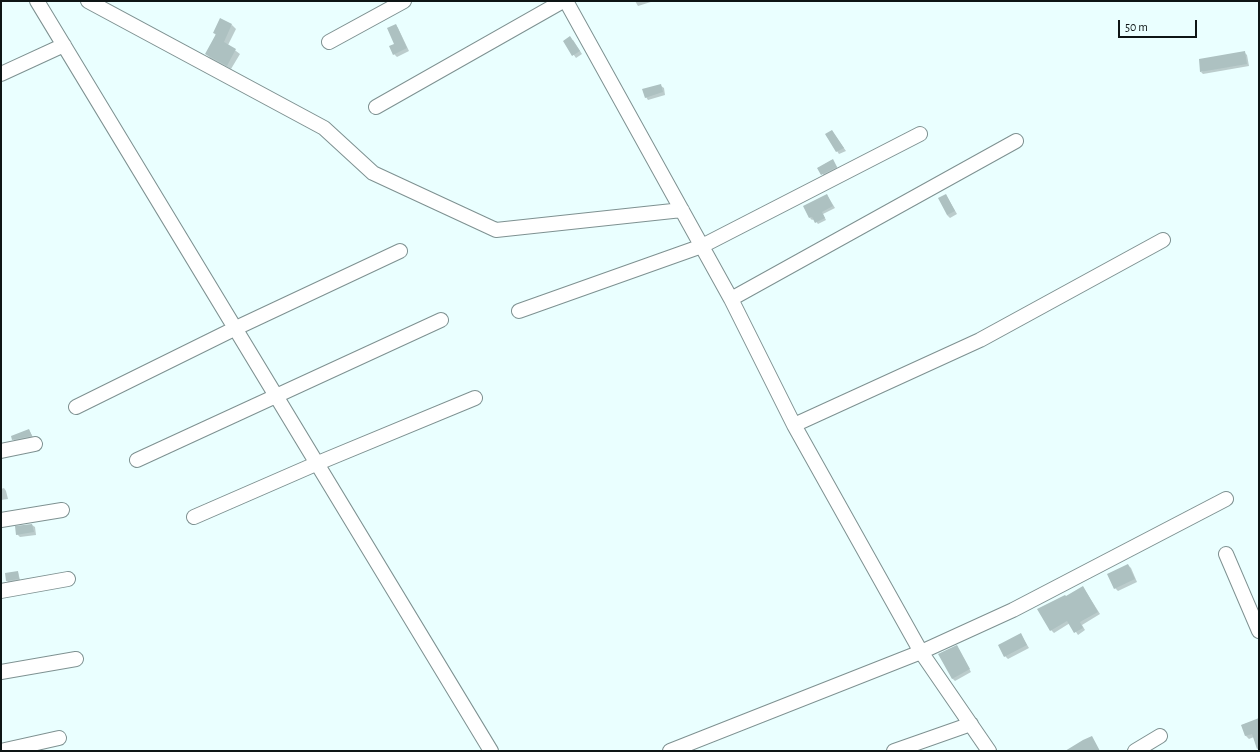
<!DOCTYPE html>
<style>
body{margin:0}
#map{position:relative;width:1260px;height:752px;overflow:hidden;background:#eaffff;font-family:"Alegreya Sans",sans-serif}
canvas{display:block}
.frame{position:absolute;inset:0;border:2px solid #0e1515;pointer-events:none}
.scale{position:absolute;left:1118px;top:20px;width:79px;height:18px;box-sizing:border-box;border:2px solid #0e1515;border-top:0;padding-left:5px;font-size:12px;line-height:14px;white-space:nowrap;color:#0e1515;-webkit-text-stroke:3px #eaffff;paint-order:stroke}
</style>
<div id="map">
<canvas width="1260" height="752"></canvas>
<div class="frame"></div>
<div class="scale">50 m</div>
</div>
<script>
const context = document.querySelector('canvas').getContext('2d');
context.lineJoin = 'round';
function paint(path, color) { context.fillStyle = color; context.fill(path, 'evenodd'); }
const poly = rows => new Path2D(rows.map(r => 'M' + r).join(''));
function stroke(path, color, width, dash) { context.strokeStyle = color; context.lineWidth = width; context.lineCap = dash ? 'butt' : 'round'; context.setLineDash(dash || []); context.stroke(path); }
const shadow = poly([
 [635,1,654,1,638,6],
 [232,25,236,29,228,45,240,54,231,69,210,58,206,54,216,35,214,33],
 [396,25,398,28,409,51,397,57,394,54,395,44],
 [573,40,582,54,576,58,564,41],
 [1244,52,1247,55,1249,66,1203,74,1201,72],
 [661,86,664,88,665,95,648,100,646,97],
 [832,131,846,151,839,154,826,135],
 [832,160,839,170,825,177,818,168],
 [827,195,835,208,823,214,826,220,818,224,814,219,812,220,810,218],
 [946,195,957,214,950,218,947,215],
 [29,430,34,439,16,442,13,439],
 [4,488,6,491,8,499,1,500,1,489],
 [32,525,35,527,36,535,20,537,17,534],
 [1128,565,1131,568,1137,582,1118,591,1115,588],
 [18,572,20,580,8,582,7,581,6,574],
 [1083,587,1100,614,1082,625,1085,630,1078,635,1070,623,1054,633,1051,630,1066,597],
 [1021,635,1029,648,1008,659,1005,656],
 [957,646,971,672,955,681,952,678],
 [1259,719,1259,735,1249,739,1246,736,1242,725]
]);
const building = poly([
 [220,18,232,24,224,42,236,49,227,66,205,54,216,34,213,33],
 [396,24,407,48,393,55,389,46,394,44,387,28],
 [570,36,580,51,572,56,563,41],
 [1245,51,1247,64,1200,72,1199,59],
 [661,84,663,92,645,98,642,89],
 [832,130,844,148,836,152,825,134],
 [833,159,837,167,821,175,817,168],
 [827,194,833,206,822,212,825,218,815,223,812,217,809,218,803,206],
 [946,194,955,211,947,215,938,198],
 [29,429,32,436,12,440,11,436],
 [32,524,34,532,16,535,15,526],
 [1128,564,1135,579,1114,589,1107,574],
 [18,571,19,579,6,581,5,573],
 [1083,586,1098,612,1080,622,1083,628,1074,633,1067,621,1050,631,1037,609,1065,595,1066,596],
 [1021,633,1027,645,1004,657,998,645],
 [957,645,970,669,952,679,938,654],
 [1259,718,1259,748,1257,749,1252,734,1245,736,1241,725],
 [1092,736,1100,751,1065,751,1083,740]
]);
const minor = poly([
 [37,1,491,751],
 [88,1,324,128,373,173,496,230,682,210],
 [566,1,731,299,794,425,921,652,989,751],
 [329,42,404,1],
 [1,74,64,45],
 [376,107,563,1],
 [731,299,1016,141],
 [519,311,702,246,920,134],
 [76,407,236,328,400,251],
 [794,425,980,340,1163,240],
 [1,451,35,444],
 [137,460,441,320],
 [194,517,318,463,475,398],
 [1,520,62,510],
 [1226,554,1259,631],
 [1,591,68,579],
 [1,672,76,659],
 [1,751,59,738],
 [670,751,921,652,1013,610,1226,499],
 [894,751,971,724],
 [1135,751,1160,736]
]);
paint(shadow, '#0003');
paint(building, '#adc1c1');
stroke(minor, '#7e9191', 16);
stroke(minor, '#fff', 14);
</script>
